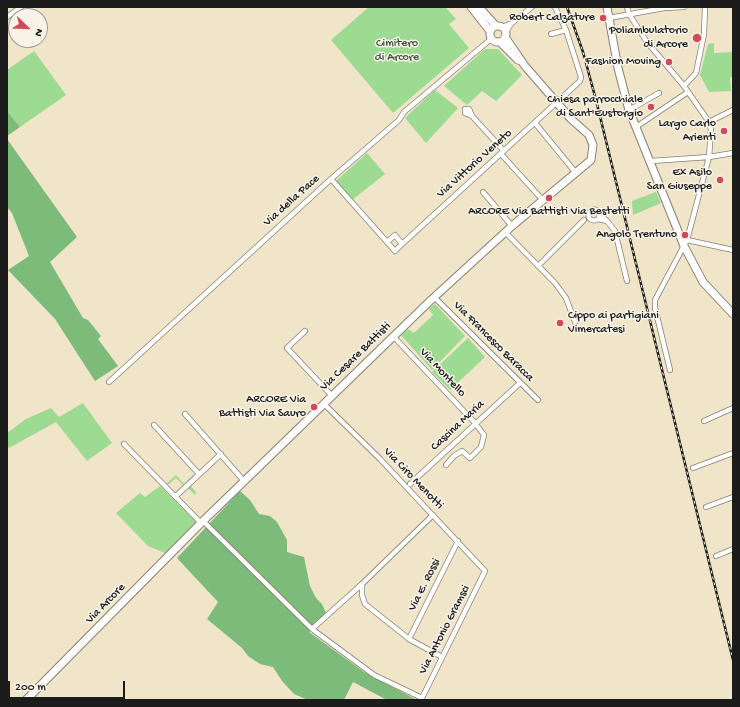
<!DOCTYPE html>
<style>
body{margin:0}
#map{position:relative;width:740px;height:707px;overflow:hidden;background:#f0e5c9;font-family:"Gochi Hand",sans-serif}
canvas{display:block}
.frame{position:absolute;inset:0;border:8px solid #1c1c1c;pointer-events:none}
.north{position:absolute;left:8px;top:8px;width:40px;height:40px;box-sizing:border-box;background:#f7f3e8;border:1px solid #9f9d96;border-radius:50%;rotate:113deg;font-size:11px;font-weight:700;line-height:16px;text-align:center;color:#1c1c1c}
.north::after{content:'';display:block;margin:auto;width:14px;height:18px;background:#d1495b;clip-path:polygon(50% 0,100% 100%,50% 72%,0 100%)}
.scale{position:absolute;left:8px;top:681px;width:117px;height:18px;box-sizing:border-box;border:2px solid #1c1c1c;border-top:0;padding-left:5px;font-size:12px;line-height:14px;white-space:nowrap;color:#1c1c1c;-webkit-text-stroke:3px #f7f3e8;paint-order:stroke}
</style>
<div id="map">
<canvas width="740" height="707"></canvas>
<div class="frame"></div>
<div class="north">N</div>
<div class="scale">200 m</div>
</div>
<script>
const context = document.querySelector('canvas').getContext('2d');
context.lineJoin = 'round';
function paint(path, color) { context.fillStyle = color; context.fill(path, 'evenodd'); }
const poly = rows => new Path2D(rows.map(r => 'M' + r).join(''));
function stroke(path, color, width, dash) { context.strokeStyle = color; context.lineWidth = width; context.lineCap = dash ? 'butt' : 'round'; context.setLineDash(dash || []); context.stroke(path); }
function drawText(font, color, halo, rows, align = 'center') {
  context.font = font + ' "Gochi Hand",sans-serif'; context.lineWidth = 3; context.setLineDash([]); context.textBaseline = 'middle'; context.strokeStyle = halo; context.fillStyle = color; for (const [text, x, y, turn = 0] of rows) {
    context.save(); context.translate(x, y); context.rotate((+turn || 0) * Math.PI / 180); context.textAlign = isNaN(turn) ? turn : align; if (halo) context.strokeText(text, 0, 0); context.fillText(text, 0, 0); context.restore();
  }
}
const green = poly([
 [369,7,445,7,456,19,449,24,469,48,393,113,331,40],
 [714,43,714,53,733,52,733,75,730,78,731,91,709,92,700,75,708,44],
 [485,49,498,49,522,75,496,101,482,91,467,105,444,86],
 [34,51,66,95,20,127,7,111,7,70],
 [435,90,458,108,426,143,405,118],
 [367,153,385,174,352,200,336,181],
 [656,192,661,203,633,215,632,201],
 [435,304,465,336,432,370,401,335,408,329,414,333,433,315,429,309],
 [468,338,485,357,450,390,432,372],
 [83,403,112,443,87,461,56,422,9,448,7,445,7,433,26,419,51,408,59,417],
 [176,475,184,484,193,475,195,478,189,484,196,492,195,495,188,488,179,497,175,493,183,485,176,478,168,485,167,483],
 [160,486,196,522,165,553,148,546,116,513,140,493,145,497]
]);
const forest = poly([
 [7,111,20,127,7,136],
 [7,139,77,237,50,262,83,318,88,320,101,336,98,339,118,366,95,381,55,319,8,270,29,256,12,213,7,207],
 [240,491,250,500,259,514,270,516,277,522,287,540,287,552,304,557,310,586,316,598,322,604,326,613,309,632,364,672,417,700,387,700,353,682,344,700,308,700,294,694,282,681,273,667,260,664,248,656,242,648,207,619,218,602,177,558]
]);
const street = poly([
 [627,7,629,14,647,42,684,86,709,122,711,130,709,157,687,240,655,300,655,308,670,370],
 [7,17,21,7],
 [609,18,664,8,684,7],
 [502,27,512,23,532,7],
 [506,32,511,24],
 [551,34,566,30],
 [684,86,696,73,704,34,705,7],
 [629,110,659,93],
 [472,116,465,113,465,109,469,109,472,116,504,151],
 [709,122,733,110],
 [535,123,576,173],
 [636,127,688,92],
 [501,154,540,197],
 [651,161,709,157,733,153],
 [331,179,395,251,402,244,395,235,387,242],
 [483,192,512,226],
 '588.5 215a5.5 5.5 0 1 1 11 0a5.5 5.5 0 1 1-11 0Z',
 [598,219,607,221,600,214],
 [607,221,615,231,627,281],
 [505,232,555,283,566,298,575,322],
 [687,240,733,250],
 [402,244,580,81,581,77,566,30,555,7],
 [538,266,584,220],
 [434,297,538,400],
 [305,331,287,348,332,396],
 [393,336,475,423,484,435,481,447,470,458,462,451,454,456,446,465],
 [109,382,331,179,399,120,404,112,491,39],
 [185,414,244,481],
 [704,421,733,408],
 [154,425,199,474],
 [124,444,201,523],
 [693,468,733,453],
 [410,484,520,383],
 [176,496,221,454],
 [706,507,733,497],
 [203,521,312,629,374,675,422,698,485,571,380,459,323,403],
 [716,556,733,549],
 [362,584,362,595,365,604,409,639,442,657],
 [312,629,362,584,433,515],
 [409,639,458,541]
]);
const secondary = poly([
 [471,7,490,31],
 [479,7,496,26],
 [607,7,618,68,629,110,684,246,703,282,733,314],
 '490 34a8 8 0 1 1 16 0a8 8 0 1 1-16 0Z',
 [500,42,518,60],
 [26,700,201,523,430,301,512,226,591,160,593,145,589,135,571,119,525,66,505,37]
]);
const rail = poly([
 [567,7,583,52,596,100,733,660]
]);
const markers = [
 [603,18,4,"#d1495b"],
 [697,38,5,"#d1495b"],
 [669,62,4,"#d1495b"],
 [651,107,4,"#d1495b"],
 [724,131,4,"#d1495b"],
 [720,180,4,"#d1495b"],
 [549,198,4,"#d1495b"],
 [685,235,4,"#d1495b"],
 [560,323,4,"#d1495b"],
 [314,407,4,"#d1495b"]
];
const poiNames = [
 ["Robert Calzature",595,18],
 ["Poliambulatorio",688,31],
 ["di Arcore",688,45],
 ["Fashion Moving",661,62],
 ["Chiesa parrocchiale",643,100],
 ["di Sant'Eustorgio",643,114],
 ["Largo Carlo",716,124],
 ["Arienti",716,138],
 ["Ex Asilo",712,173],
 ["San Giuseppe",712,187],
 ["ARCORE Via Battisti Via Bestetti",549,212,"center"],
 ["Angolo Trentuno",677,235],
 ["Cippo ai partigiani",568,316,"left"],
 ["Vimercatesi",568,330,"left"],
 ["ARCORE Via",306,400],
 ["Battisti Via Sauro",306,414]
];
const parkNames = [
 ["Cimitero",397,44],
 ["di Arcore",397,58]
];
const streetNames = [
 ["Via Vittorio Veneto",475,164,-42],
 ["Via della Pace",292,201,-42],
 ["Via Francesco Baracca",493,342,45],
 ["Via Cesare Battisti",356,357,-44],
 ["Via Montello",442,373,47],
 ["Cascina Maria",458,426,-43],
 ["Via Ciro Menotti",413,479,46],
 ["Via E. Rossi",425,585,-63],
 ["Via Arcore",106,604,-46],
 ["Via Antonio Gramsci",445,630,-63]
];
paint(green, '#9cdb91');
paint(forest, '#7dbb7b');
stroke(street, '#868072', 6);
stroke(secondary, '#868072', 9);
stroke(street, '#fff', 4.5);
stroke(secondary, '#fff', 7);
stroke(rail, '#1c1c1c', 2.5);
stroke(rail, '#f7f3e8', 1, [3]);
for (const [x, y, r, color] of markers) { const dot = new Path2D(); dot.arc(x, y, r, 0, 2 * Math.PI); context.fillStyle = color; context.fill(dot); stroke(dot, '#f7f3e8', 1.5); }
drawText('12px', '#1c1c1c', '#f7f3e8', poiNames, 'right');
drawText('12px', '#42553f', '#f7f3e8', parkNames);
drawText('12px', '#1c1c1c', '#f7f3e8', streetNames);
</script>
